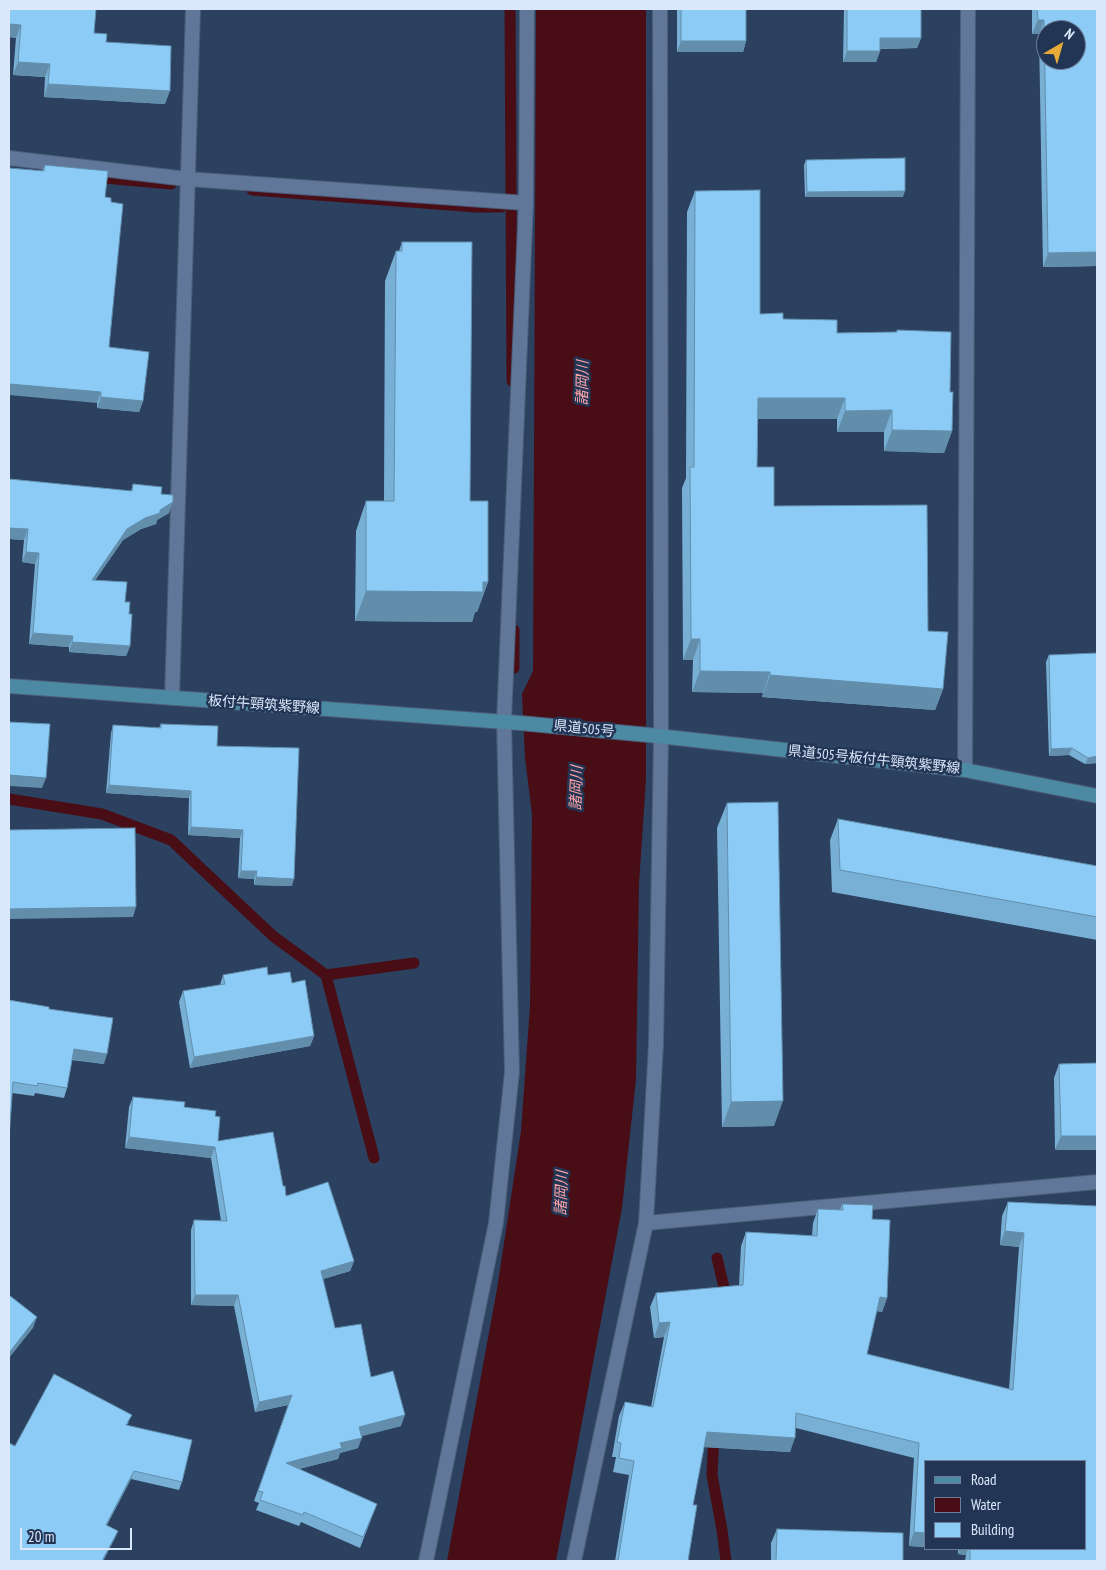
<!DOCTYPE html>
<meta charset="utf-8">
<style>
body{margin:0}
#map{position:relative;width:1106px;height:1570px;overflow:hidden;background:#2c405f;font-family:"PT Sans Narrow",sans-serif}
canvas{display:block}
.frame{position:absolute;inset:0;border:10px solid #dbe8fb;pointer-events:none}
.legend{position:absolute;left:924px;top:1460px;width:162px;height:90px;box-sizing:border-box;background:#223554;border:1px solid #6c7d97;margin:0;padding:6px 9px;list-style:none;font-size:15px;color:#dbe8fb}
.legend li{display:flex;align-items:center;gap:10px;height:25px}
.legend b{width:25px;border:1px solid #6c7d97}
.north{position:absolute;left:1036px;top:20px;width:50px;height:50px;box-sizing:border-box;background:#223554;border:1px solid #6c7d97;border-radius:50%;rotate:38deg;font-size:14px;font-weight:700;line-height:20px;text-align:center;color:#dbe8fb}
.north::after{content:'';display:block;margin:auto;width:18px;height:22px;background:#e9ab38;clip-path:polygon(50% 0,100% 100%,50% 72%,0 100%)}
.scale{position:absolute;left:20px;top:1528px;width:112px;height:22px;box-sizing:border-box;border:2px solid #dbe8fb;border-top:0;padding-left:6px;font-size:15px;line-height:18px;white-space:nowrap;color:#dbe8fb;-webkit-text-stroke:4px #223554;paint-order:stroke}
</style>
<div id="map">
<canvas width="1106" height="1570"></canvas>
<div class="frame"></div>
<ul class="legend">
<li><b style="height:6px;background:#4c8aa4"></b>Road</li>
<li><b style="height:14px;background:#490d15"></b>Water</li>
<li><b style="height:14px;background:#8ccbf6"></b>Building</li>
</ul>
<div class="north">N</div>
<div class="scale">20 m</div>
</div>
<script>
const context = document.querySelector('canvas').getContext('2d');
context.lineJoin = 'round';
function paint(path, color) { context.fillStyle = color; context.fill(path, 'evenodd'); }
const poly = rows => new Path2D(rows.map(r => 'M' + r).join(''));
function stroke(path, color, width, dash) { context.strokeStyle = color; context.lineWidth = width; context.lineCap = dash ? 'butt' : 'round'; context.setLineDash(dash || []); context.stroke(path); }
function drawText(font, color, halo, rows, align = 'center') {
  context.font = font + ' "PT Sans Narrow","Noto Sans JP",sans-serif'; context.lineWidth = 5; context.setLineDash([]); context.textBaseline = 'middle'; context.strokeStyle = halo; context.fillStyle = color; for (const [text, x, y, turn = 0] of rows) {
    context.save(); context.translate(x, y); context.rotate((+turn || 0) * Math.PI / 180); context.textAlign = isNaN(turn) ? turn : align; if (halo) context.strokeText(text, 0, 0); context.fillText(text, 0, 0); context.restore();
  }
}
const water = poly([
 [536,9,646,9,646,779,639,884,636,1079,622,1208,556,1561,447,1561,497,1289,521,1131,530,1006,532,814,525,758,522,694,533,671]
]);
const stream = poly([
 [510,9,512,381],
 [93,177,171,184],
 [252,190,476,207,501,207],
 [514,630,514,668],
 [9,799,102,814,171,840,273,936,326,975,414,963],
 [326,975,374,1158],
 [717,1258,727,1300],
 [714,1434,712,1475,722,1530,726,1561]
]);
const minor = poly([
 [9,158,187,179,526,203],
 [172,698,193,9],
 [965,770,968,9],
 [646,1223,1097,1182],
 [426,1561,496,1223,512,1072,504,721,526,203,527,9],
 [574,1561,646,1223,656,1044,661,736,660,9]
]);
const secondary = poly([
 [9,686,520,723,649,735,965,770,1097,796]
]);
const wall = poly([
 [9,9,94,33,106,42,165,104,44,97,45,77,13,75,16,38,9,37],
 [677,9,746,9,746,41,743,52,677,52],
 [844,9,921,9,921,38,917,48,880,49,880,51,876,62,843,62],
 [1032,9,1097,9,1097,266,1043,267,1039,34,1032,34],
 [806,160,903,197,805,197,804,165],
 [45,165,105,197,109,347,143,401,139,412,97,408,97,403,42,171],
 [695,191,760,314,837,333,896,332,897,330,950,392,952,431,944,453,884,451,884,432,837,432,837,419,758,419,757,467,774,506,928,631,943,689,935,710,762,697,763,693,692,692,693,660,683,660,682,488,686,478,687,212],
 [402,242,470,501,488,582,477,612,475,612,472,622,355,621,356,531,366,501,384,501,385,281,396,251,399,251],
 [9,479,131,491,133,484,161,494,169,513,157,520,156,524,141,529,123,540,95,580,125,602,129,614,130,646,126,656,69,652,69,647,29,644,35,564,22,562,24,540,9,539],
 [1049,655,1097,763,1085,764,1069,755,1049,756,1046,662],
 [161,724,217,746,292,886,254,885,254,879,238,878,240,838,188,835,189,798,106,793,111,733,113,725,159,728],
 [727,803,774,1126,722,1127,717,828],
 [838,819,1097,866,1097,940,832,892,830,840],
 [223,975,268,975,292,983,314,1036,310,1046,190,1068,179,1002,183,991,220,985],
 [9,1000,49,1009,104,1064,72,1060,67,1088,64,1098,35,1093,34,1096,12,1093],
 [1097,1063,1055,1150,1054,1078,1059,1064],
 [133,1097,184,1107,215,1116,218,1141,283,1186,286,1196,354,1261,350,1271,323,1279,335,1328,371,1377,401,1426,361,1436,358,1448,340,1453,338,1459,299,1469,377,1504,360,1548,301,1522,299,1526,256,1510,259,1503,254,1501,288,1405,255,1412,234,1306,191,1305,191,1230,194,1220,221,1221,211,1158,125,1148,129,1107],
 [1008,1202,1095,1206,1097,1561,965,1561,966,1555,958,1554,958,1550,945,1549,1085,1549,1085,1461,925,1547,909,1546,914,1458,796,1428,790,1452,704,1447,693,1505,688,1561,615,1561,629,1475,613,1472,616,1457,612,1457,619,1416,625,1402,651,1407,664,1337,654,1338,650,1307,656,1293,739,1286,741,1246,746,1232,812,1236,813,1223,818,1209,840,1210,842,1204,872,1219,887,1298,882,1312,877,1311,867,1354,1009,1389,1019,1247,1000,1245,1002,1216],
 [129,1422,127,1425,182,1482,179,1490,131,1479,107,1525,118,1531,115,1538,103,1561,9,1561,15,1446],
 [777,1529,903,1561,771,1561,771,1543]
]);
const shadedWall = poly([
 [1038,20,1044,20,1039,34,1032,34],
 [9,24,21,25,16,38,9,37],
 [880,38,921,38,917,48,876,49],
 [681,41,746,41,743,52,677,52],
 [847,51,880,51,876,62,843,62],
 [18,62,50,64,45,77,13,75],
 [48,84,170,91,165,104,44,97],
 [905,191,903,197,805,197,807,192],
 [1097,252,1097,266,1043,267,1048,253],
 [9,384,101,392,97,403,9,395],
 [101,397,143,401,139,412,97,408],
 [758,398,845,398,837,419,750,419],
 [892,410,884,432,837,432,845,411],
 [892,430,952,431,944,453,884,451],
 [173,502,169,513,157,520,156,524,141,529,123,540,88,591,92,580,127,529],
 [9,528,28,529,24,540,9,539],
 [26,552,39,553,35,564,22,562],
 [483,582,488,582,477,612,475,612,472,622,355,621,366,591],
 [33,633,73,636,69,647,29,644],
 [691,639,700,639,693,660,683,660],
 [72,642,130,646,126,656,69,652],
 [700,671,770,672,763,693,692,692],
 [770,675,943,689,935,710,762,697],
 [1072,748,1069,755,1049,756,1051,749],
 [1097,756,1097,763,1085,764,1088,758],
 [9,775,46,778,42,788,9,786],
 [109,785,191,791,189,798,106,793],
 [191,827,243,830,240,838,188,835],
 [241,871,257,871,254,879,238,878],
 [256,877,294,879,292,886,254,885],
 [136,907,133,917,9,919,9,909],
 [314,1036,310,1046,190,1068,194,1057],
 [74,1049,107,1054,104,1064,70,1059],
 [783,1101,774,1126,722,1127,731,1102],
 [1061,1136,1097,1136,1097,1150,1055,1150],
 [129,1137,215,1147,211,1158,125,1148],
 [1005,1231,1024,1233,1019,1247,1000,1245],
 [354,1261,350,1271,317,1281,321,1271],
 [195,1295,238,1295,234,1306,191,1305],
 [880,1297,887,1298,882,1312,875,1311],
 [37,1317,33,1328,9,1358,9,1353],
 [670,1322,664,1337,654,1338,659,1323],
 [292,1395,288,1405,255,1412,259,1402],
 [405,1415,401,1426,355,1438,359,1427],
 [707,1432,795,1438,790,1452,702,1447],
 [362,1438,358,1448,340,1453,338,1459,283,1473,286,1463,340,1443],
 [134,1471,131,1479,103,1532,106,1525],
 [118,1531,115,1538,103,1561,102,1561],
 [914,1532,925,1533,925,1547,909,1546],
 [960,1549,968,1549,966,1555,958,1554]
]);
const building = poly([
 [9,9,96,9,94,33,107,34,106,42,171,46,170,91,48,84,50,64,18,62,21,25,9,24,9,9],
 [681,9,746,9,746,41,681,41,681,9],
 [847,9,921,9,921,38,880,38,880,51,847,51,847,9],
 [1037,9,1097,9,1097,252,1048,253,1044,20,1038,20,1037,9],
 [1046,30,1076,30,1076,60,1046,60,1046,30],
 [905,158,905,191,807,192,806,160,905,158],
 [45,165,108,171,105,197,111,198,111,202,123,204,109,347,149,352,143,401,101,397,101,392,9,384,9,168,44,171,45,165],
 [760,190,760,314,783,313,783,319,837,320,837,333,897,332,897,330,951,332,950,392,953,392,952,431,892,430,892,410,845,411,845,398,758,398,757,467,774,467,774,506,927,505,928,631,948,632,943,689,770,675,770,672,700,671,700,639,691,639,690,467,694,467,695,191,760,190],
 [402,242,472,242,470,501,488,501,488,582,483,582,483,592,366,591,366,501,394,501,396,251,402,251,402,242],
 [9,479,132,491,133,484,162,487,161,494,173,495,173,502,160,510,160,513,145,518,127,529,92,580,127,582,125,602,130,602,129,614,132,614,130,646,72,642,73,636,33,633,39,553,26,552,28,529,9,528,9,479],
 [1097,653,1097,756,1088,758,1072,748,1051,749,1049,655,1097,653],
 [9,722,50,724,46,778,9,775,9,722],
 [161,724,218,726,217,746,299,748,294,879,256,877,257,871,241,871,243,830,191,827,191,791,109,785,113,725,161,728,161,724],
 [778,802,783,1101,731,1102,727,803,778,802],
 [838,819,1097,866,1097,917,840,870,838,819],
 [135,828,136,907,9,909,9,830,135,828],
 [267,967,268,975,290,972,292,983,305,980,314,1036,194,1057,183,991,225,984,223,975,267,967],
 [9,1000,49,1007,49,1009,113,1018,107,1054,74,1049,67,1088,38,1083,37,1086,13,1082,9,1139,9,1000],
 [1097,1063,1097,1136,1061,1136,1059,1064,1097,1063],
 [133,1097,185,1102,184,1107,216,1111,215,1116,220,1117,218,1141,273,1132,283,1186,285,1186,286,1196,328,1182,354,1261,321,1271,335,1328,361,1324,371,1377,393,1371,405,1415,359,1427,362,1438,340,1443,342,1448,286,1463,377,1504,363,1537,304,1512,303,1515,260,1500,263,1492,258,1491,292,1395,259,1402,238,1295,195,1295,194,1220,227,1221,215,1147,129,1137,133,1097],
 [1008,1202,1097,1206,1097,1561,970,1561,970,1549,1085,1549,1085,1461,925,1461,925,1533,914,1532,919,1443,796,1413,795,1438,707,1432,693,1505,697,1505,688,1561,618,1561,634,1461,619,1458,621,1443,617,1442,625,1402,653,1407,670,1322,659,1323,656,1293,743,1285,746,1232,817,1236,818,1209,843,1210,842,1204,873,1205,872,1219,890,1220,887,1298,880,1297,867,1354,1013,1390,1024,1233,1005,1231,1008,1202],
 [9,1295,37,1317,9,1353,9,1295],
 [54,1374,132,1415,126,1425,192,1440,182,1482,134,1471,106,1525,118,1531,102,1561,9,1561,9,1443,15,1446,54,1374],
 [777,1529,903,1533,903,1561,776,1561,777,1529]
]);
const streetNames = [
 ["板付牛頸筑紫野線",264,705,4],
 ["県道505号",584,729,6],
 ["県道505号板付牛頸筑紫野線",874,760,6]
];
const waterNames = [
 ["諸岡川",583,383,-89],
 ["諸岡川",577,788,-88],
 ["諸岡川",562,1193,-88]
];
paint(water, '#490d15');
stroke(stream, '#490d15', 11);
stroke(minor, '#4b5c77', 16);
stroke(secondary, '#4b5c77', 16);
stroke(minor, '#617799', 14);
stroke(secondary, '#4c8aa4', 14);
paint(wall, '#78afd4');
paint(shadedWall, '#628eac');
paint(building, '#8ccbf6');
stroke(building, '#628eac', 1);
drawText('14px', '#dbe8fb', '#223554', streetNames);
drawText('italic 15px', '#fca2a4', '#223554', waterNames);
</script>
